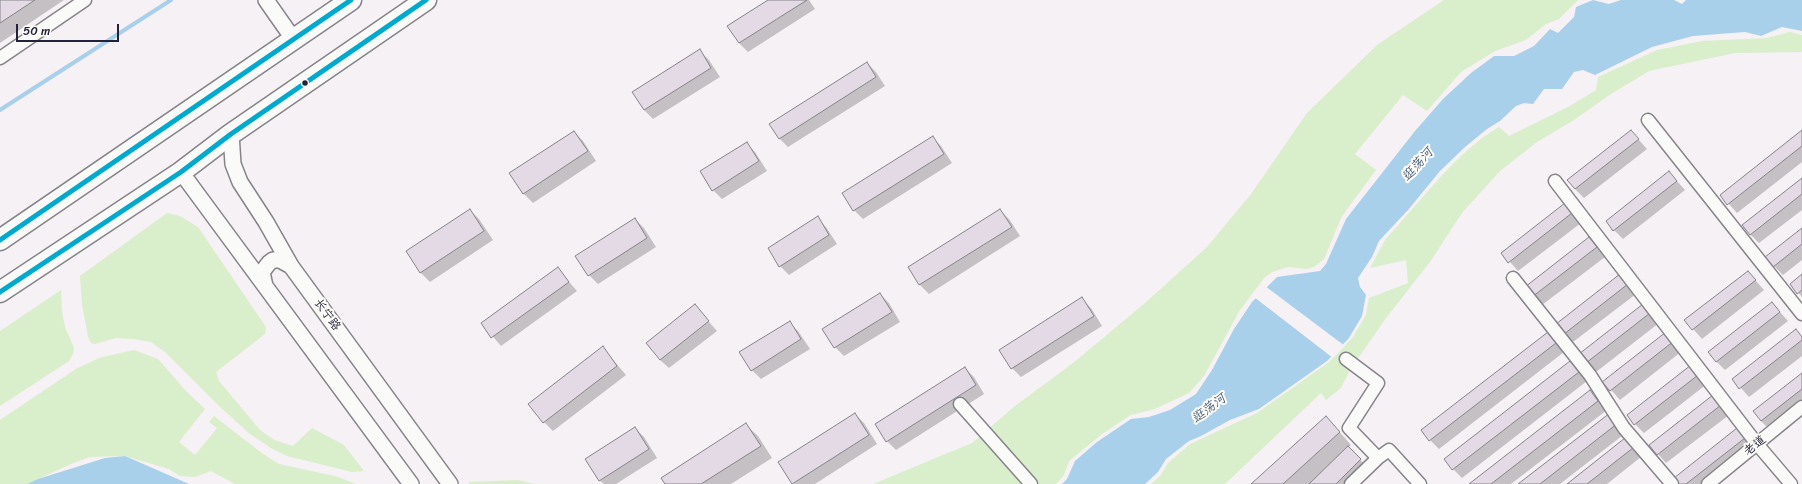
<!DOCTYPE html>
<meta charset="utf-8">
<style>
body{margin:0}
#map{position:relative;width:1802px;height:484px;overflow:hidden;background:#f6f1f4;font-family:Sriracha,sans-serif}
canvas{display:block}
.scale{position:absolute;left:16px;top:24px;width:103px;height:18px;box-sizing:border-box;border:2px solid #22223b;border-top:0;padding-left:5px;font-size:12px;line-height:14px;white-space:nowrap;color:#22223b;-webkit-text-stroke:3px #fdfcf7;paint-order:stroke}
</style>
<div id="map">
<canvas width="1802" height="484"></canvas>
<div class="scale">50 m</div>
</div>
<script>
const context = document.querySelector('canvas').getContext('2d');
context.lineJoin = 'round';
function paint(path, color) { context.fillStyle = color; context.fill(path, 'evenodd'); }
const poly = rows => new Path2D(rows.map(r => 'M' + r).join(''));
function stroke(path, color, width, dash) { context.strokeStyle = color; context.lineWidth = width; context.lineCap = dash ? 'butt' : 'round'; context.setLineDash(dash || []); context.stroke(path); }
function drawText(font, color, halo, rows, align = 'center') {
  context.font = font + ' Sriracha,"LXGW WenKai TC",sans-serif'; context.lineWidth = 4; context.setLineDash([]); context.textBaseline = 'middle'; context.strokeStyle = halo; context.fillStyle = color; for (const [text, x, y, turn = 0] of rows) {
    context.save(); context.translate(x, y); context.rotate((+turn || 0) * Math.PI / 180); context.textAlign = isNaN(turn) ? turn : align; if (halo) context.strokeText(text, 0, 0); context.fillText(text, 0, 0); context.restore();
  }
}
const green = poly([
 [1444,0,1578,0,1559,19,1546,24,1526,40,1495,51,1461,72,1427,111,1403,95,1355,154,1376,170,1342,216,1324,259,1314,267,1306,269,1288,267,1272,272,1265,277,1240,310,1204,376,1189,393,1155,409,1131,415,1102,434,1069,461,1064,475,1056,484,873,484,972,443,1015,406,1073,363,1145,303,1207,247,1251,194,1307,113,1377,45],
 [1790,32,1802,35,1802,52,1735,53,1649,71,1608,96,1574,120,1537,142,1500,171,1462,213,1430,262,1386,318,1350,370,1341,388,1326,400,1321,393,1225,484,1151,484,1161,475,1168,463,1190,444,1257,413,1329,362,1353,337,1366,315,1369,298,1408,283,1406,260,1370,268,1385,240,1443,174,1463,154,1482,138,1499,127,1509,136,1570,106,1596,90,1598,77,1657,50,1702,41,1767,38],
 [167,213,180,216,198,227,266,327,265,334,216,372,219,381,260,430,274,440,293,446,312,428,344,445,364,471,352,472,287,456,271,448,250,434,219,406,165,352,151,342,134,339,116,338,95,344,91,343,88,337,82,304,80,276],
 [61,290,62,312,65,327,74,348,73,354,69,361,0,406,0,331],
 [134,350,158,359,186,391,205,409,179,442,195,455,217,428,209,422,214,416,263,454,279,464,335,476,356,484,235,484,211,471,195,477,180,476,169,469,125,456,90,457,71,464,27,484,0,484,0,420,76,369,99,358],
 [518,480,534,484,470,484,468,482]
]);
const water = poly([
 [1593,0,1609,4,1621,0,1674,0,1682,4,1686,0,1802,0,1802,31,1782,27,1761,36,1745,32,1693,36,1652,47,1595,75,1583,70,1574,72,1562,89,1544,89,1533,104,1524,103,1516,106,1500,121,1487,129,1465,147,1440,171,1408,210,1379,241,1372,257,1358,278,1360,287,1366,295,1362,316,1349,338,1327,361,1259,409,1230,420,1201,436,1189,441,1166,459,1158,472,1145,484,1062,484,1067,479,1075,461,1097,442,1131,419,1149,417,1170,410,1196,394,1212,370,1234,329,1252,302,1277,277,1320,271,1326,264,1346,219,1415,131,1443,99,1471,73,1494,56,1514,56,1534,46,1550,29,1558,33,1574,17,1576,7],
 [125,456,189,484,27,484,38,479,105,458]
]);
const pier = poly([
 [1265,286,1345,346,1333,358,1254,297]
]);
const shadow = poly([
 [0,0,64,0,0,43],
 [770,0,809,0,815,9,748,52,739,43],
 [700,51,709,60,720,77,653,119,644,110,634,93],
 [867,63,876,72,885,86,788,147,779,138],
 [1631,131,1647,149,1584,198,1575,189],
 [574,132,583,141,596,161,533,203,524,194,511,174],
 [1802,132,1802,162,1737,213,1721,195],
 [932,137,941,146,952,163,863,219,854,210],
 [746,143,755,152,767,171,722,199,713,190],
 [1669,172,1685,190,1623,239,1614,230],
 [1802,179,1802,210,1759,243,1750,234],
 [1565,205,1581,223,1518,271,1502,253],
 [470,210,479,219,493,240,430,282,421,273,408,252],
 [1000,210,1009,219,1020,236,929,294,920,285,909,267],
 [817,218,826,227,837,244,789,275,780,266],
 [635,219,644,228,656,247,598,284,589,275],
 [1802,229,1802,260,1783,275,1774,266],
 [1589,239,1605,257,1542,305,1533,296],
 [558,269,577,291,501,346,482,324],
 [1748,272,1764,290,1702,339,1686,321],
 [1802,275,1802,297,1791,284],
 [1620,276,1636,294,1573,342,1564,333],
 [880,294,889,303,900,322,844,356,835,347],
 [1082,299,1091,308,1102,326,1021,377,1012,368],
 [1772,303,1788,321,1725,370,1716,361],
 [1643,305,1659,323,1596,372,1580,354],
 [695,306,717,331,669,368,660,360],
 [789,322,798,331,810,349,761,379,752,370,741,353],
 [1666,333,1682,351,1620,400,1604,382],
 [1548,334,1564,352,1439,449,1430,440],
 [1802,337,1802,356,1749,397,1733,379],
 [603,348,626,375,553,431,544,422],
 [1570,363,1587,381,1462,478,1453,469],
 [1691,366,1707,384,1644,433,1635,424],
 [965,368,974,377,984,394,896,450,887,441],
 [1802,374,1802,405,1770,430,1761,421],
 [1590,392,1607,410,1511,484,1471,484],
 [1713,397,1729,415,1666,463,1658,454],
 [855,414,864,423,877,444,815,484,793,484],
 [1610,414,1627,432,1560,484,1520,484],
 [746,425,758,436,772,458,731,484,666,484],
 [635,428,644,437,657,458,616,484,604,484,599,480],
 [1337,429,1351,445,1348,447,1372,472,1360,484,1252,484],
 [1737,430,1753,448,1707,484,1680,484],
 [1630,436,1646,453,1607,484,1568,484]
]);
const stream = poly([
 [0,110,171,0]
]);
const building = poly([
 [0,0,35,0,0,23,0,0],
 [768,0,807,0,739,43,727,26,768,0],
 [700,49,711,68,644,110,632,92,700,49],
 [867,62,876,77,779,139,769,124,867,62],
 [1631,130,1639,139,1575,189,1567,180,1631,130],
 [1802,130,1802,146,1727,205,1720,195,1802,130],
 [574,131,588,151,523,194,509,173,574,131],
 [933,136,944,154,853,211,842,193,933,136],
 [747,142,759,161,712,191,700,171,747,142],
 [1669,171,1677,181,1613,231,1606,221,1669,171],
 [1802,178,1802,194,1750,235,1742,225,1802,178],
 [1565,203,1572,213,1508,263,1501,253,1565,203],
 [470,209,484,231,420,273,406,251,470,209],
 [1000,209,1012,227,919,285,908,267,1000,209],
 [818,216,829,235,779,267,768,248,818,216],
 [635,218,647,238,588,276,575,256,635,218],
 [1802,228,1802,244,1773,267,1765,257,1802,228],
 [1589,237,1597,247,1532,297,1525,287,1589,237],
 [558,267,569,282,491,338,481,323,558,267],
 [1748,271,1756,280,1692,330,1684,320,1748,271],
 [1620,274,1628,284,1564,334,1556,324,1620,274],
 [1802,274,1802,290,1797,294,1790,284,1802,274],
 [880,293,892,312,834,348,822,329,880,293],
 [1082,297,1094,316,1011,369,999,350,1082,297],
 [1772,302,1780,312,1716,362,1708,352,1772,302],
 [695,304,709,321,660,360,646,343,695,304],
 [1643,304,1650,313,1586,363,1579,354,1643,304],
 [790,321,801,339,751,371,739,352,790,321],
 [1796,329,1802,337,1802,340,1739,389,1732,379,1796,329],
 [1548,332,1556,343,1429,441,1421,430,1548,332],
 [1666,332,1674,341,1610,391,1602,382,1666,332],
 [603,346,617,366,543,423,528,404,603,346],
 [1570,361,1579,372,1452,470,1444,459,1570,361],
 [1691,365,1698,375,1634,425,1627,415,1691,365],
 [965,367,976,385,886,442,875,424,965,367],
 [1802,373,1802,389,1761,421,1753,411,1802,373],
 [1590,390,1598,401,1491,484,1469,484,1590,390],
 [1713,395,1721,405,1657,455,1649,445,1713,395],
 [855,413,869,435,792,484,778,462,855,413],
 [1610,413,1618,423,1540,484,1518,484,1610,413],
 [1326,416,1340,432,1283,484,1251,484,1326,416],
 [746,423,761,446,701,484,665,484,661,478,746,423],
 [635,427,649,449,599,481,585,459,635,427],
 [1737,428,1745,438,1686,484,1678,484,1674,478,1737,428],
 [1630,434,1638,444,1587,484,1567,484,1630,434],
 [1348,446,1361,459,1336,484,1309,484,1348,446]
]);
const minor = poly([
 [0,58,85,0],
 [1648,120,1802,314],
 [1555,181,1757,444,1791,484],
 [1513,278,1590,375,1624,428,1672,484],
 [1346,359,1378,383,1349,428,1378,458,1351,484],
 [960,404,1031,484],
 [1378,458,1389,450,1420,484],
 [1708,484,1802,407]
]);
const tertiary = poly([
 [266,0,294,40],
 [231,134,233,164,240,182,266,222,291,266,450,484],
 [181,172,411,484],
 [265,286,262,272,269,263,273,260,280,260,291,266]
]);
const trunk = poly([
 [0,240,351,0],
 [0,292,181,172,231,134,426,0]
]);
const bus1 = poly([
 [0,240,351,0],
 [0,292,181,172,231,134,426,0]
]);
const markers = [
 [305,83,3.5,"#22223b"]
];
const streetNames = [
 ["长宁路",327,315,54],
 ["老道",1755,446,-39]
];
const waterNames = [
 ["逛荡河",1418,165,-48],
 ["逛荡河",1209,409,-37]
];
paint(green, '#d9eeca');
paint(water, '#a8d0eb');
paint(pier, '#f6f1f4');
paint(shadow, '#0003');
stroke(stream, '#a8d0eb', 4);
paint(building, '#e3dae5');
stroke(building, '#86848a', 1);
stroke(minor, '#86848a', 15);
stroke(tertiary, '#86848a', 18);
stroke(trunk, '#86848a', 23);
stroke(minor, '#fafaf8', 12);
stroke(tertiary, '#fafaf8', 15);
stroke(trunk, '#fafaf8', 20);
stroke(bus1, '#00a9ce', 5);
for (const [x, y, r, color] of markers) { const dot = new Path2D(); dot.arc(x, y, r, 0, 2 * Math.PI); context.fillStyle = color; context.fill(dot); stroke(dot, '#fdfcf7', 1.5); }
drawText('12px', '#22223b', '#fdfcf7', streetNames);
drawText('italic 13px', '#455a77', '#fdfcf7', waterNames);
</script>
